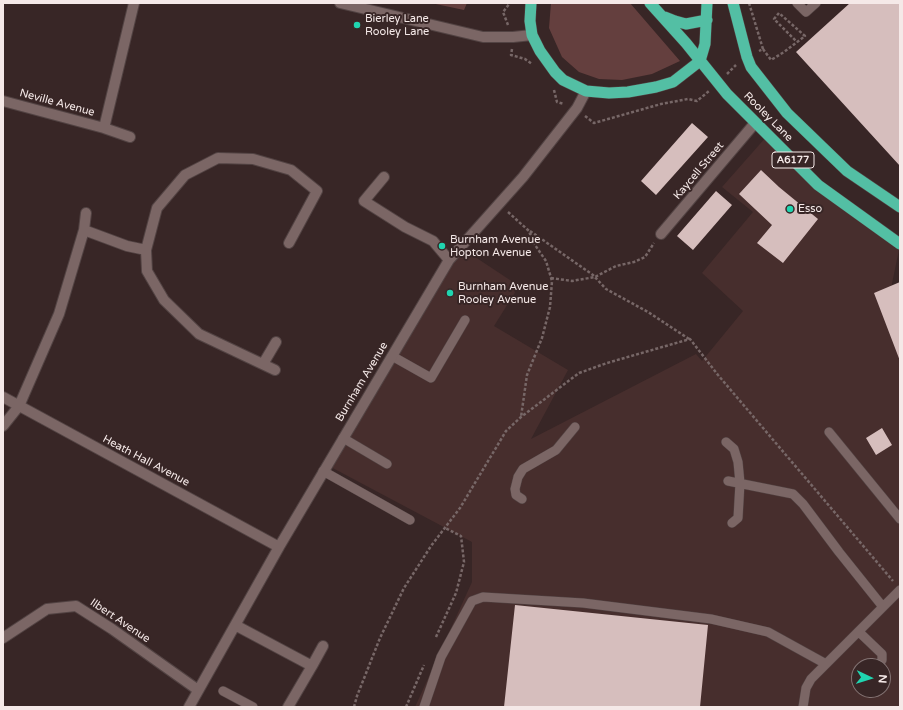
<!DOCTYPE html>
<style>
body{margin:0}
#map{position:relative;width:903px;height:710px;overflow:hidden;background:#382626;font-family:"Varela Round",sans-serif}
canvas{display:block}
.frame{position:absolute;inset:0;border:4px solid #f5e9e8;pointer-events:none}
.north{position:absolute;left:851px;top:658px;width:40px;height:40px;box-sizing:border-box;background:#382626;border:1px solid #847474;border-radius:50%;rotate:94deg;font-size:11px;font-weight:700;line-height:16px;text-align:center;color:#f5e9e8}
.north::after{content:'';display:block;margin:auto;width:14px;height:18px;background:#20d5b0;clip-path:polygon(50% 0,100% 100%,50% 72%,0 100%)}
</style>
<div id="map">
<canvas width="903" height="710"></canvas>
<div class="frame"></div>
<div class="north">N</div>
</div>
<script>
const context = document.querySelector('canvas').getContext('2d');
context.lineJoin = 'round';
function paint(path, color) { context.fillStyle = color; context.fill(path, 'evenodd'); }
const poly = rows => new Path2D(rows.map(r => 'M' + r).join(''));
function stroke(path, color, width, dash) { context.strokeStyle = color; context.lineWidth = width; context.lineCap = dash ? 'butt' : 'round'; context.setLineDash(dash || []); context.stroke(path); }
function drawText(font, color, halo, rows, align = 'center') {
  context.font = font + ' "Varela Round",sans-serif'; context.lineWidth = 4; context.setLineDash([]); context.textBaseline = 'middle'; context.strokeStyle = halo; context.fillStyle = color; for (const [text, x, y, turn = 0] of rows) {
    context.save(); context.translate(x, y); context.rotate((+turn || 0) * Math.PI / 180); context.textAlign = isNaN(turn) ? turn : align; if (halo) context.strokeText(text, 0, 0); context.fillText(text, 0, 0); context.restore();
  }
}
const built = poly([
 [767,136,808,175,900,245,885,317,900,352,900,707,415,707,472,582,472,542,327,465,460,247,519,286,494,326,568,370,531,439,696,354,702,361,743,311,702,273,753,212,722,187],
 [859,666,883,666,883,690,859,690]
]);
const green = poly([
 [431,3,467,3,464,10],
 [551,3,630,3,680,61,652,74,622,80,599,79,579,72,562,57,549,28]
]);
const building = poly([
 [850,3,900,3,900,166,796,52],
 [692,123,708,137,656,195,641,181],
 [761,170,779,187,818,219,783,263,757,243,772,225,739,194],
 [716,191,732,205,693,250,677,236],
 [900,282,900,361,874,293],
 [882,428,892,445,876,455,866,438],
 [515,605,708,625,700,707,504,707]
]);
const path = poly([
 [749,3,763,49,759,51],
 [508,25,503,12,510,3],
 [512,49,511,55,525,59,532,64],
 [763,49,771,60,784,52,805,36,779,13,774,19,797,42],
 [727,74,736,65],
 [554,90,557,102,564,104],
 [585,116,594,123,661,104,688,99,697,101,709,91],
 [508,212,529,231,533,242,546,261,552,281,550,307,542,338,527,375,521,417],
 [530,231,593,275,606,289,648,312,689,339],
 [551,278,572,281,595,277,616,266,634,262,645,257,654,243],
 [436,637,456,593,464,562,461,536,445,528],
 [354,707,357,696,380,638,404,588,431,546,460,508,506,431,521,417,579,373,607,363,690,339,718,375,893,581],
 [406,707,424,665]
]);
const service = poly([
 [797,3,806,12,816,3],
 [392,356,431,378,465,320],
 [829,432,900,519],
 [343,438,387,464],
 [726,442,734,449,738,462,740,483,738,518,732,523],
 [323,471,410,520],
 [728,481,793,494,803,504,839,552,883,607],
 [522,499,516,495,515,489,518,477,523,469,556,450,575,427],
 [859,632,882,654,882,660,878,666],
 [223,691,253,707],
 [424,707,441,657,472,601,483,597,583,603,711,619,768,632,826,664],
 [803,707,806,688,811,679,900,590]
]);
const minor = poly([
 [3,101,104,128],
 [130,137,104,128,134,3],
 [384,177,364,201,405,227,433,241,449,260],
 [84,230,127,246,146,250],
 [661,234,755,123],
 [263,364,276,342],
 [275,370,199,334,164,300,147,271,146,250,157,208,185,175,218,158,253,159,291,170,317,191,289,243],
 [3,397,279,547],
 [3,426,19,406,59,314,84,230,86,213],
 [235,625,312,666,288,707],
 [3,638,47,609,76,606,112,629,198,690],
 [312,666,323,646],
 [189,707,279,547,449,260,523,177,577,108,586,91]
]);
const tertiary = poly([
 [340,3,483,37,513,37,532,35]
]);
const trunk = poly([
 [531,3,530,21,532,35,540,51,555,72,563,80,586,91,609,93,628,92,656,87,673,82,700,61,705,44,707,3],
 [650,3,686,43,727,94,818,185,900,244],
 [733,3,747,57,751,67,787,113,847,171,900,207],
 [665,17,675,21,686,24,707,20]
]);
const markers = [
 [357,25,4,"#20d5b0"],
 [790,209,4,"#20d5b0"],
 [442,246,4,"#20d5b0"],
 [450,293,4,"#20d5b0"]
];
const shields = [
 [793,160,42]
];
const shieldNames = [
 ["A6177",793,160]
];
const poiNames = [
 ["Bierley Lane",365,19],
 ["Rooley Lane",365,32],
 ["Esso",798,209],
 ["Burnham Avenue",450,240],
 ["Hopton Avenue",450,253],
 ["Burnham Avenue",458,287],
 ["Rooley Avenue",458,300]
];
const streetNames = [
 ["Neville Avenue",57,103,15],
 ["Rooley Lane",768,117,45],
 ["Kaycell Street",699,171,-50],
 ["Burnham Avenue",362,382,-59],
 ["Heath Hall Avenue",146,461,28],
 ["Ilbert Avenue",120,621,34]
];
paint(built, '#472e2d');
paint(green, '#643f3e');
paint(building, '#d6bebd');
stroke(service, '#524343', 10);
stroke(minor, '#524343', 12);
stroke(tertiary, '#524343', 12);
stroke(trunk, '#524343', 12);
stroke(path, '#776767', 2.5, [3, 2]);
stroke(service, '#7b6665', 9);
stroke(minor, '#7b6665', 10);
stroke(tertiary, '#7b6665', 10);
stroke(trunk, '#53bfa4', 11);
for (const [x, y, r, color] of markers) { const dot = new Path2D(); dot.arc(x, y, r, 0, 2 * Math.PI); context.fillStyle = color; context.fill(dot); stroke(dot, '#382626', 1.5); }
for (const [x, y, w] of shields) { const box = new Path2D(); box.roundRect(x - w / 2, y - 8, w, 16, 3); context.fillStyle = '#382626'; context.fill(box); stroke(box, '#f5e9e8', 1); }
drawText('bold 10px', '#f5e9e8', null, shieldNames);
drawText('11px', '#f5e9e8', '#382626', poiNames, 'left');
drawText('11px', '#f5e9e8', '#382626', streetNames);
</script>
